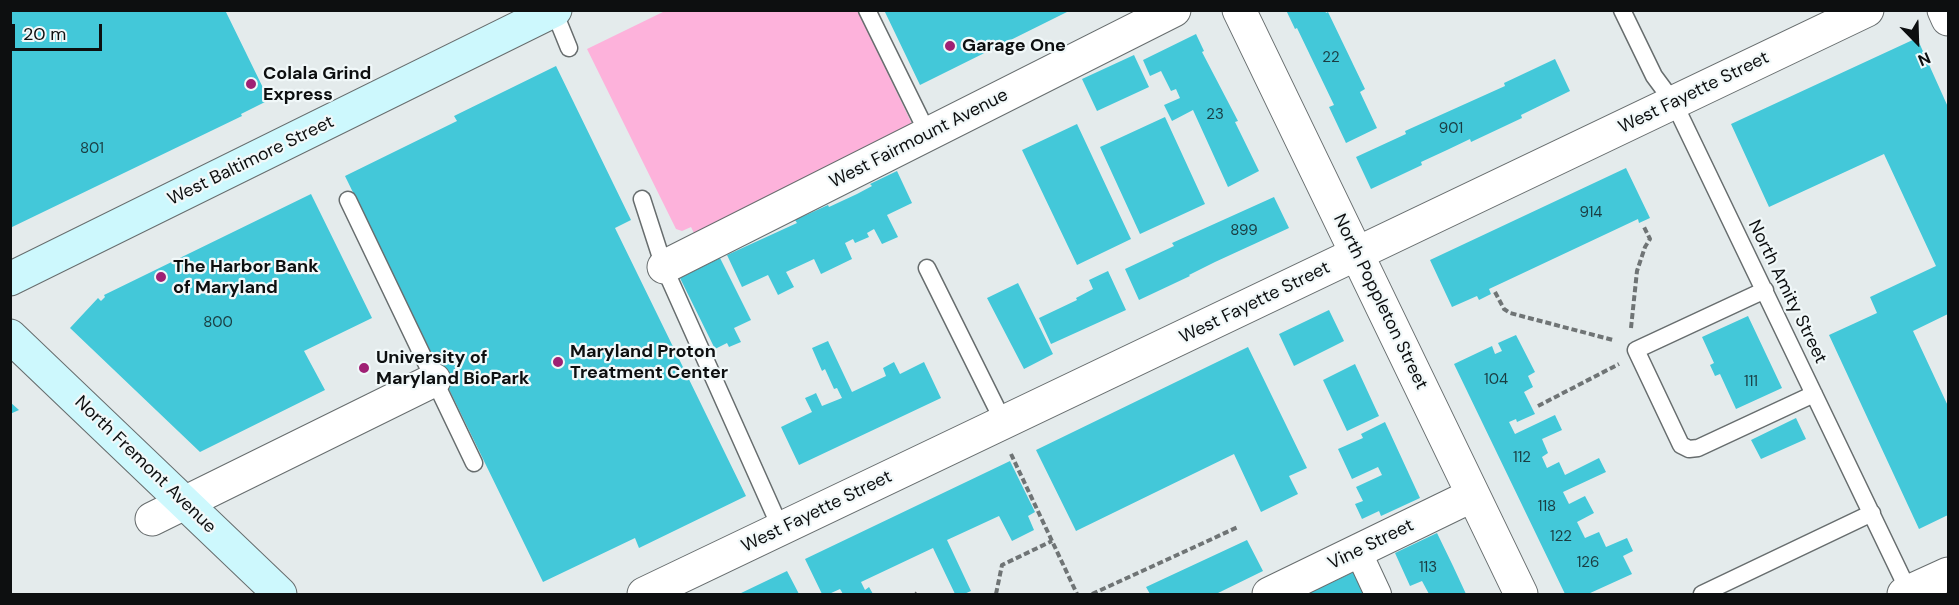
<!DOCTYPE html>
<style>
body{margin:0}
#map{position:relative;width:1959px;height:605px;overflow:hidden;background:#e4ebec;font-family:"DM Sans",sans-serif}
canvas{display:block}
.frame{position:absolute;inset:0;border:12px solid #0d0f10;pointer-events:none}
.north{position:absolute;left:1887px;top:12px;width:60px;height:60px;-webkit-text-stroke:4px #f1f8f9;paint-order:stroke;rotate:157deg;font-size:16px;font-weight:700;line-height:24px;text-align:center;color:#0d0f10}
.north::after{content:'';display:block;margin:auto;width:21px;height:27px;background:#0d0f10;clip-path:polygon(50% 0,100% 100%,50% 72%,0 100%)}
.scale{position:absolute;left:12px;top:24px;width:90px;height:27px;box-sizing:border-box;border:3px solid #0d0f10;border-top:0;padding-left:8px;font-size:18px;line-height:21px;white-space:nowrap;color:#0d0f10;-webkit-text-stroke:4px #f1f8f9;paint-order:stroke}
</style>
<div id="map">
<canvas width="1959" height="605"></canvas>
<div class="frame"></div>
<div class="north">N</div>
<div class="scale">20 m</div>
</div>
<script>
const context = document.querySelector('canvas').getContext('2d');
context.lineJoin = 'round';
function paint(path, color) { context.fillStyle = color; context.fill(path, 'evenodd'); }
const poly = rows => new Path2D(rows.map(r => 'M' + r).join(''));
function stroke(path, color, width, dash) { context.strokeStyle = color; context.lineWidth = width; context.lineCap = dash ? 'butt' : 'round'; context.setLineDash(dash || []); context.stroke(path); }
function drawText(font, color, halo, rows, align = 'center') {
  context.font = font + ' "DM Sans",sans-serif'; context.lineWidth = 4.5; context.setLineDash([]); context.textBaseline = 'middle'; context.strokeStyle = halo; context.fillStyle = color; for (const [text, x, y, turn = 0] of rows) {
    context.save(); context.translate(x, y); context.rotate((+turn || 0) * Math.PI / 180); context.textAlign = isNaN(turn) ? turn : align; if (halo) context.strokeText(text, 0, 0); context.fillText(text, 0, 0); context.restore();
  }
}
const green = poly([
 [665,11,858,11,913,126,694,233,691,227,682,231,676,229,587,49]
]);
const building = poly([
 [10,10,225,10,269,100,241,114,242,116,10,228],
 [884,10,1071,10,920,85],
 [1286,10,1325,10,1326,13,1328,12,1365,89,1360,92,1377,128,1346,143,1329,107,1334,105,1297,28,1295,29],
 [1196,34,1204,51,1202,52,1238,121,1235,122,1259,171,1228,187,1193,110,1172,121,1164,105,1180,98,1176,89,1171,91,1161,71,1150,76,1143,60],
 [1917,38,1948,107,1948,314,1913,331,1948,406,1948,515,1919,529,1829,335,1877,313,1870,297,1936,266,1884,154,1769,207,1731,124],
 [1134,55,1149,87,1097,111,1082,79],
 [1555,59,1570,91,1521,115,1522,118,1471,142,1470,139,1447,150,1421,162,1422,165,1371,189,1356,157,1406,134,1405,131,1505,86,1504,83],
 [556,66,631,220,615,228,746,496,639,548,635,538,543,582,345,176,457,121,454,116],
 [1165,117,1205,204,1140,234,1100,147],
 [1077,124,1131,239,1077,265,1022,150],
 [1626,168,1650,218,1639,223,1638,219,1504,282,1489,289,1491,294,1479,300,1477,296,1452,307,1430,260],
 [897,171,912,203,887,215,898,237,882,244,874,229,867,233,869,237,855,243,853,239,845,243,852,259,821,274,814,259,786,272,794,287,778,295,768,275,742,287,727,255,797,223,795,220,828,205,829,207,857,194,872,186,870,184],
 [311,194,372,318,304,351,325,390,200,452,70,328,98,298,101,301,105,297,104,295],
 [1274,197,1289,228,1215,262,1189,275,1190,276,1139,300,1125,269,1174,246,1172,243],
 [720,258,751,320,734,328,741,342,729,347,727,343,715,349,680,278],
 [1108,271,1126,310,1051,344,1039,318,1077,300,1076,298,1093,289,1089,280],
 [1018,283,1053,354,1024,369,987,298],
 [1329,310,1344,341,1294,366,1279,334],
 [1748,316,1782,388,1736,409,1720,374,1715,376,1710,365,1714,363,1702,337],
 [1516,335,1535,372,1528,376,1533,387,1524,392,1535,414,1517,422,1516,419,1509,422,1515,434,1555,415,1562,430,1542,439,1548,453,1542,457,1547,468,1559,462,1565,475,1599,458,1606,472,1563,492,1569,504,1585,496,1594,513,1577,522,1585,538,1599,532,1606,547,1627,538,1633,551,1623,556,1632,574,1588,594,1565,594,1454,364,1492,346,1495,354,1502,351,1498,343],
 [828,341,852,392,886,376,883,368,894,362,900,374,924,362,941,398,799,465,781,427,812,412,805,398,812,395,816,393,822,406,842,398,837,388,834,389,825,369,822,371,812,348],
 [1248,347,1307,468,1289,476,1298,494,1261,512,1234,454,1076,531,1036,450],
 [1355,364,1379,416,1347,431,1323,380],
 [10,402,19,410,10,414],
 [1796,418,1806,439,1761,459,1751,440],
 [1385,422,1420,498,1381,516,1379,511,1362,519,1355,504,1363,501,1356,487,1382,475,1378,467,1352,479,1338,449,1363,438,1361,434],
 [1010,461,1035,512,1028,516,1034,530,1012,541,999,516,947,540,971,591,964,594,955,594,933,548,861,582,865,590,869,587,873,594,843,594,840,589,829,594,822,594,805,559],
 [1437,533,1453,566,1466,594,1429,594,1422,581,1410,586,1395,553],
 [1247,540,1263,571,1216,594,1150,594,1146,587],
 [1358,570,1369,594,1307,594],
 [787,571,799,594,739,594]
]);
const path = poly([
 [1495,292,1504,309,1510,313,1613,340],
 [1631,328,1637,271,1645,247,1650,239,1643,225],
 [1538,406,1619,364],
 [1011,454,1077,594],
 [916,594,917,593],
 [996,594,1002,565,1052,541],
 [1092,594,1238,527]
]);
const service = poly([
 [867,10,928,134],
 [1622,10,1654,76,1674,103,1910,594],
 [554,11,569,48],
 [642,199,664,267,781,529],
 [348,200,474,463],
 [927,268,1004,423],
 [1765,290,1636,350,1681,445,1689,449,1698,448,1814,394],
 [1702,594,1872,513]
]);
const pedestrian = poly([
 [1358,551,1378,594]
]);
const minor = poly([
 [1239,10,1521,594],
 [1944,10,1948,19],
 [664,267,1174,10],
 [152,519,434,380],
 [1269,594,1473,495]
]);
const tertiary = poly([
 [644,594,1867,10],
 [1904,594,1948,574]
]);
const secondary = poly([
 [10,279,555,10],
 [10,336,280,594]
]);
const markers = [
 [950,46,6,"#9f2074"],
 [251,84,6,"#9f2074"],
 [161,277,6,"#9f2074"],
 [558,362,6,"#9f2074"],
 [364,368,6,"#9f2074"]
];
const numberNames = [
 ["22",1331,58],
 ["23",1215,115],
 ["901",1451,129],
 ["801",92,149],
 ["914",1591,213],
 ["899",1244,231],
 ["800",218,323],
 ["104",1496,380],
 ["111",1751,382],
 ["112",1522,458],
 ["118",1547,507],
 ["122",1561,537],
 ["126",1588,563],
 ["113",1428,568]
];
const poiNames = [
 ["Garage One",962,46],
 ["Colala Grind",263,74],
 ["Express",263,95],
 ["The Harbor Bank",173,267],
 ["of Maryland",173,288],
 ["Maryland Proton",570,352],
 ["Treatment Center",570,373],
 ["University of",376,358],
 ["Maryland BioPark",376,379]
];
const streetNames = [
 ["West Fayette Street",1694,93,-26],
 ["West Fairmount Avenue",919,139,-27],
 ["West Baltimore Street",251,161,-26],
 ["North Amity Street",1787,292,64],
 ["North Poppleton Street",1380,302,64],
 ["West Fayette Street",1255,303,-26],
 ["North Fremont Avenue",145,465,44],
 ["West Fayette Street",817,512,-26],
 ["Vine Street",1371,545,-26]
];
paint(green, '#fdb2db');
paint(building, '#43c8d9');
stroke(service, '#676d6e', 19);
stroke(pedestrian, '#676d6e', 28);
stroke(minor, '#676d6e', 35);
stroke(tertiary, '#676d6e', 35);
stroke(secondary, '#676d6e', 35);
stroke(path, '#6f7475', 4, [6, 3]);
stroke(service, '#fff', 16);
stroke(pedestrian, '#fff', 26);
stroke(minor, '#fff', 33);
stroke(tertiary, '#fff', 33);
stroke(secondary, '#cdf8fd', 33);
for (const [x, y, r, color] of markers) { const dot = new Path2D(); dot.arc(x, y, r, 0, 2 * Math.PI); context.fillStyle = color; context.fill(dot); stroke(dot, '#f1f8f9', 2); }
drawText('15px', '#1a3d42', null, numberNames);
drawText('bold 18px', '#0d0f10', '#f1f8f9', poiNames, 'left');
drawText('18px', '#0d0f10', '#f1f8f9', streetNames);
</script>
